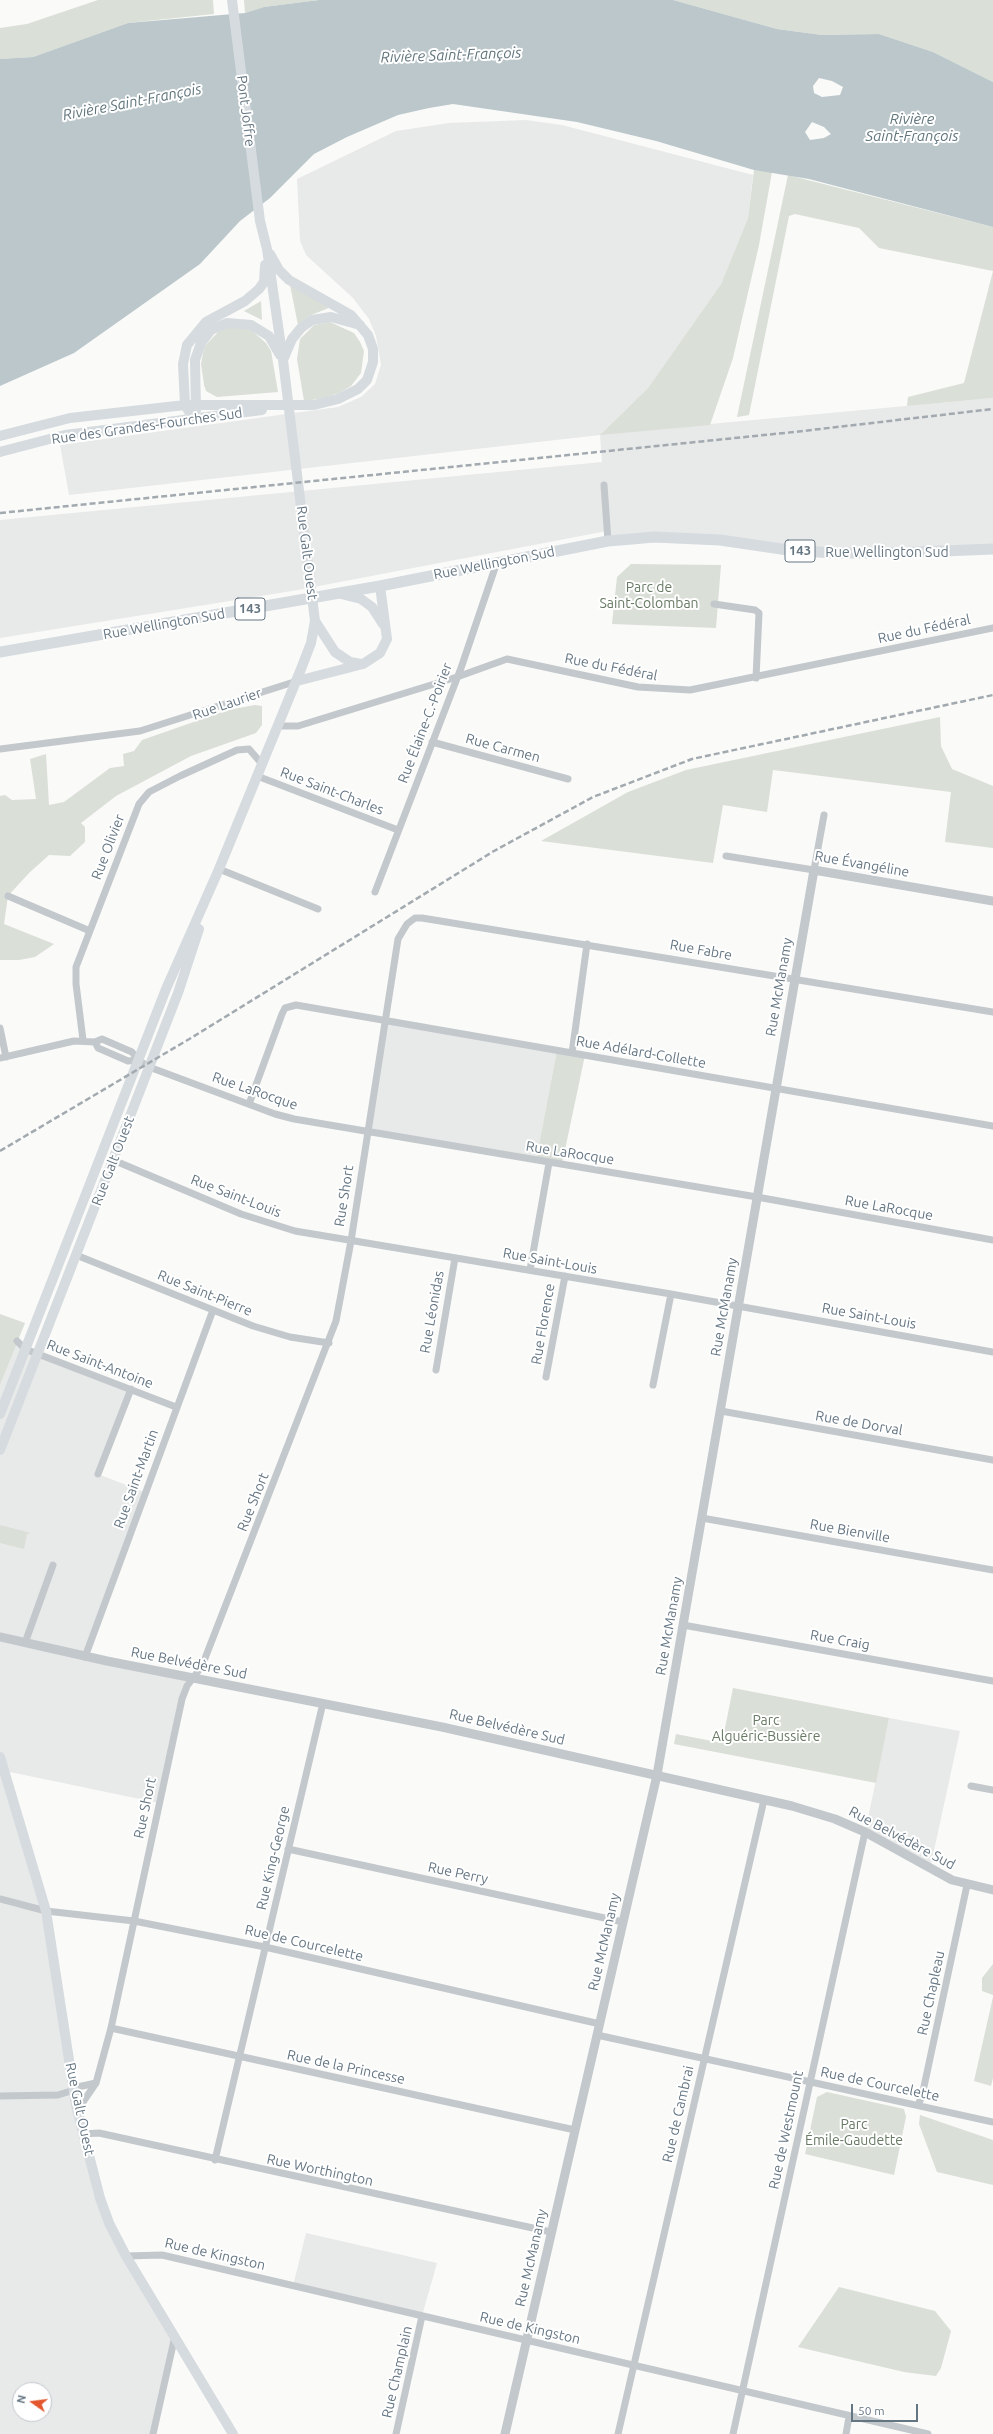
<!DOCTYPE html>
<meta charset="utf-8">
<style>
body{margin:0}
#map{position:relative;width:993px;height:2434px;overflow:hidden;background:#fafaf8;font-family:Ubuntu,sans-serif}
canvas{display:block}
.north{position:absolute;left:12px;top:2382px;width:40px;height:40px;box-sizing:border-box;background:#fff;border:1px solid #c1c8cd;border-radius:50%;rotate:284deg;font-size:11px;font-weight:700;line-height:16px;text-align:center;color:#657683}
.north::after{content:'';display:block;margin:auto;width:14px;height:18px;background:#e4572e;clip-path:polygon(50% 0,100% 100%,50% 72%,0 100%)}
.scale{position:absolute;left:851px;top:2404px;width:67px;height:18px;box-sizing:border-box;border:2px solid #657683;border-top:0;padding-left:5px;font-size:12px;line-height:14px;white-space:nowrap;color:#657683;-webkit-text-stroke:3px #fff;paint-order:stroke}
</style>
<div id="map">
<canvas width="993" height="2434"></canvas>
<div class="north">N</div>
<div class="scale">50 m</div>
</div>
<script>
const context = document.querySelector('canvas').getContext('2d');
context.lineJoin = 'round';
function paint(path, color) { context.fillStyle = color; context.fill(path, 'evenodd'); }
const poly = rows => new Path2D(rows.map(r => 'M' + r).join(''));
function stroke(path, color, width, dash) { context.strokeStyle = color; context.lineWidth = width; context.lineCap = dash ? 'butt' : 'round'; context.setLineDash(dash || []); context.stroke(path); }
function drawText(font, color, halo, rows, align = 'center') {
  context.font = font + ' Ubuntu,sans-serif'; context.lineWidth = 4; context.setLineDash([]); context.textBaseline = 'middle'; context.strokeStyle = halo; context.fillStyle = color; for (const [text, x, y, turn = 0] of rows) {
    context.save(); context.translate(x, y); context.rotate((+turn || 0) * Math.PI / 180); context.textAlign = isNaN(turn) ? turn : align; if (halo) context.strokeText(text, 0, 0); context.fillText(text, 0, 0); context.restore();
  }
}
const built = poly([
 [526,120,562,125,753,175,748,218,721,284,648,388,601,434,993,398,993,549,894,553,742,542,608,541,607,531,298,590,0,638,0,520,602,462,600,435,69,495,60,445,338,407,361,397,375,384,381,365,376,336,369,319,353,298,306,255,300,241,297,179,396,131,449,123],
 [386,1021,557,1050,536,1161,368,1131],
 [17,1341,25,1349,131,1389,98,1474,144,1492,85,1657,192,1678,187,1686,159,1803,5,1771,32,1861,76,2105,100,2198,175,2336,153,2434,0,2434,0,1385],
 [20,2390,44,2390,44,2414,20,2414],
 [889,1718,960,1731,930,1869,865,1832],
 [306,2233,437,2263,422,2316,293,2286]
]);
const green = poly([
 [98,0,213,0,214,14,128,23,33,57,0,59,0,28,27,24],
 [244,0,319,0,264,7,245,13],
 [673,0,993,0,993,82,933,52,879,34,822,35,777,29],
 [754,170,772,172,759,245,733,358,710,425,600,435,648,388,721,284,748,218],
 [788,175,993,227,993,398,907,406,908,397,964,383,993,271,879,248,859,228,795,214,789,216,749,415,737,417],
 [290,285,331,307,309,316,298,325],
 [261,301,262,320,244,311],
 [330,322,354,333,360,342,364,351,361,373,351,386,339,393,325,398,304,401,297,359,300,339,314,325],
 [231,326,251,330,266,343,271,351,278,392,217,397,206,391,204,385,201,364,203,353,205,346,220,330],
 [631,564,721,565,716,628,612,624,617,577],
 [255,705,262,706,262,725,256,733,191,756,116,796,81,823,85,827,85,842,70,856,49,855,29,873,8,896,4,924,54,944,35,957,19,960,0,960,0,796,5,795,12,800,36,799,30,759,46,754,49,805,64,802,110,768,124,766,123,754,134,751,142,740,228,710],
 [940,717,941,746,952,769,993,786,993,848,945,842,951,792,773,770,767,812,723,805,713,863,541,841,628,792,686,770],
 [557,1050,585,1055,562,1164,536,1161],
 [0,1314,25,1323,0,1385],
 [0,1525,31,1533,27,1534,24,1549,0,1543],
 [733,1688,889,1718,876,1783,674,1744,676,1734,722,1743],
 [993,1964,993,1995,982,1991,982,1978],
 [993,1997,993,2078,991,2086,974,2081],
 [827,2092,904,2109,906,2117,894,2175,805,2154,817,2097],
 [920,2115,993,2140,993,2185,937,2172,919,2124],
 [839,2287,935,2311,951,2331,941,2368,936,2376,904,2372,798,2347]
]);
const water = poly([
 [319,0,673,0,777,29,822,35,879,34,933,52,993,82,993,227,809,179,754,170,656,141,577,122,453,104,429,108,398,115,347,137,314,154,270,198,240,221,200,264,74,353,0,386,0,59,33,57,128,23,245,13,264,7],
 [819,78,832,81,843,87,840,95,822,97,814,93,813,86],
 [812,122,824,127,831,134,824,138,810,140,805,132]
]);
const minor = poly([
 [604,485,608,541],
 [714,604,755,610,759,613,756,678],
 [278,726,298,726,457,677,507,659,638,687,690,690,993,628],
 [432,742,568,779],
 [0,749,140,731,297,681],
 [257,776,398,830],
 [726,856,814,870,824,815],
 [219,869,318,909],
 [375,892,461,668,497,562],
 [8,896,90,931],
 [0,1028,6,1057],
 [83,1040,76,984,76,967,139,804,149,792,180,776,237,750,249,749,262,764],
 [95,1042,98,1048,128,1061,138,1060],
 [572,1053,587,944],
 [0,1058,74,1041,95,1042,102,1039,132,1052,138,1060,149,1067,275,1114,294,1119,757,1197,993,1240],
 [249,1104,282,1014,285,1008,296,1005,993,1126],
 [113,1160,241,1214,295,1231,671,1294,993,1352],
 [76,1255,253,1326,290,1337,329,1343],
 [530,1270,549,1163],
 [17,1341,25,1349,176,1407],
 [436,1370,455,1258],
 [546,1377,565,1276],
 [653,1385,671,1294],
 [721,1411,993,1460],
 [98,1474,131,1389],
 [702,1518,993,1570],
 [683,1625,993,1681],
 [25,1643,53,1565],
 [85,1657,213,1310],
 [971,1786,993,1790],
 [288,1849,623,1922],
 [0,1899,46,1911,134,1921,265,1947,600,2024],
 [111,2028,575,2130],
 [597,2035,993,2122],
 [73,2088,96,2083],
 [0,2096,58,2095,74,2090],
 [76,2105,83,2102,96,2083,111,2028,182,1699,187,1686,202,1666,336,1321,351,1241,398,939,407,924,415,918,422,918,993,1012],
 [918,2105,922,2096,967,1885],
 [83,2134,99,2133,551,2232],
 [215,2160,323,1703],
 [126,2256,162,2255,928,2434],
 [153,2434,175,2336],
 [396,2434,422,2316],
 [618,2434,764,1800],
 [733,2434,865,1832],
 [846,2434,849,2417]
]);
const tertiary = poly([
 [0,1637,107,1661,442,1727,792,1806,835,1819,865,1832,952,1880,993,1890],
 [505,2434,657,1775,814,870,993,901]
]);
const secondary = poly([
 [283,360,292,339,301,328,312,320,331,317,360,325],
 [196,410,195,360,201,343,211,330,227,323,251,325,269,336,280,355],
 [194,420,185,405,183,364,187,345,206,322,245,301,259,289,264,282,265,265],
 [0,436,70,418,185,405,314,405,338,399,358,389,367,380,373,362,373,349,368,335,351,315,289,280,279,270,270,254],
 [0,452,65,435,262,410],
 [337,593,361,599,372,607,383,624],
 [315,621,335,652,350,662,361,664],
 [297,681,363,664,380,653,387,639,380,586],
 [0,1414,166,989,219,869,301,669,311,643,315,621,283,360,267,249,260,221,232,0],
 [0,1450,178,993,199,929],
 [0,1757,46,1911,76,2105,100,2198,109,2223,126,2256,233,2434]
]);
const primary = poly([
 [0,652,380,586,608,541,632,539,654,537,720,540,788,550,834,553,894,553,993,549]
]);
const rail = poly([
 [0,513,794,432,993,409],
 [0,1151,191,1038,494,851,593,797,692,759,993,695]
]);
const shields = [
 [800,551,30],
 [250,609,30]
];
const shieldNames = [
 ["143",800,551],
 ["143",250,609]
];
const streetNames = [
 ["Pont Joffre",246,111,83],
 ["Rue des Grandes-Fourches Sud",147,426,-8],
 ["Rue Wellington Sud",887,552],
 ["Rue Galt Ouest",307,553,83],
 ["Rue Wellington Sud",494,563,-11],
 ["Rue Wellington Sud",164,624,-10],
 ["Rue du Fédéral",924,629,-12],
 ["Rue du Fédéral",611,667,11],
 ["Rue Laurier",227,704,-19],
 ["Rue Élaine-C.-Poirier",425,723,-69],
 ["Rue Carmen",503,748,15],
 ["Rue Saint-Charles",332,791,21],
 ["Rue Olivier",108,847,-69],
 ["Rue Évangéline",862,864,10],
 ["Rue Fabre",701,950,10],
 ["Rue McManamy",779,987,-80],
 ["Rue Adélard-Collette",641,1052,10],
 ["Rue LaRocque",255,1091,19],
 ["Rue LaRocque",570,1153,9],
 ["Rue Galt Ouest",113,1161,-69],
 ["Rue Saint-Louis",236,1196,21],
 ["Rue Short",344,1196,-81],
 ["Rue LaRocque",889,1208,10],
 ["Rue Saint-Louis",550,1261,10],
 ["Rue Saint-Pierre",205,1293,22],
 ["Rue McManamy",724,1307,-80],
 ["Rue Léonidas",432,1312,-80],
 ["Rue Saint-Louis",869,1316,10],
 ["Rue Florence",543,1324,-80],
 ["Rue Saint-Antoine",100,1364,21],
 ["Rue de Dorval",859,1423,10],
 ["Rue Saint-Martin",136,1479,-70],
 ["Rue Short",253,1502,-68],
 ["Rue Bienville",850,1531,10],
 ["Rue McManamy",669,1626,-80],
 ["Rue Craig",840,1640,10],
 ["Rue Belvédère Sud",189,1663,11],
 ["Rue Belvédère Sud",507,1727,13],
 ["Rue Short",145,1808,-78],
 ["Rue Belvédère Sud",902,1838,28],
 ["Rue King-George",273,1858,-77],
 ["Rue Perry",458,1873,12],
 ["Rue McManamy",604,1942,-77],
 ["Rue de Courcelette",304,1943,13],
 ["Rue Chapleau",931,1993,-78],
 ["Rue de la Princesse",346,2067,12],
 ["Rue de Courcelette",880,2084,12],
 ["Rue Galt Ouest",80,2109,78],
 ["Rue de Cambrai",678,2114,-77],
 ["Rue de Westmount",786,2130,-78],
 ["Rue Worthington",320,2170,12],
 ["Rue de Kingston",215,2254,13],
 ["Rue McManamy",531,2258,-77],
 ["Rue de Kingston",530,2328,13],
 ["Rue Champlain",397,2372,-77]
];
const parkNames = [
 ["Parc de",649,587],
 ["Saint-Colomban",649,603],
 ["Parc",766,1720],
 ["Alguéric-Bussière",766,1736],
 ["Parc",854,2124],
 ["Émile-Gaudette",854,2140]
];
const waterNames = [
 ["Rivière Saint-François",451,55,-2],
 ["Rivière Saint-François",132,102,-11],
 ["Rivière",912,119],
 ["Saint-François",912,136]
];
paint(built, '#e8e9e9');
paint(green, '#dadfd7');
paint(water, '#bbc7cb');
stroke(minor, '#c3c8cc', 7);
stroke(tertiary, '#c3c8cc', 9);
stroke(secondary, '#d6dbdf', 10);
stroke(primary, '#d6dbdf', 11);
stroke(rail, '#a2aab0', 2.5, [6, 3]);
for (const [x, y, w] of shields) { const box = new Path2D(); box.roundRect(x - w / 2, y - 11, w, 22, 3); context.fillStyle = '#fff'; context.fill(box); stroke(box, '#657683', 1); }
drawText('bold 13px', '#657683', null, shieldNames);
drawText('14px', '#657683', '#fff', streetNames);
drawText('14px', '#687a64', '#fff', parkNames);
drawText('italic 15px', '#60757c', '#fff', waterNames);
</script>
